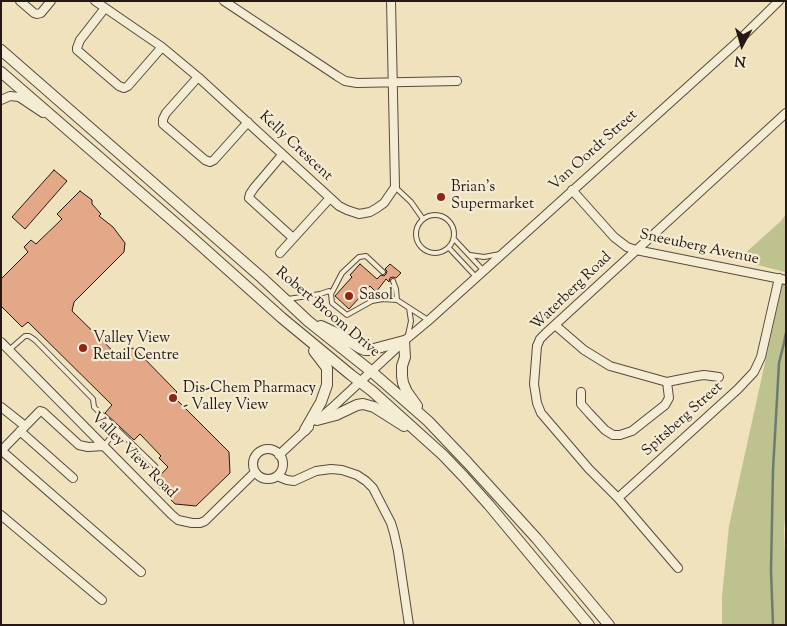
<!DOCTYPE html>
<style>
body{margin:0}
#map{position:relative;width:787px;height:626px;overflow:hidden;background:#efe2bd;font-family:"Sorts Mill Goudy",serif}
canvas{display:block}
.frame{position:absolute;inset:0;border:2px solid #251814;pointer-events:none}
.north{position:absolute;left:717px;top:20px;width:50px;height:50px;-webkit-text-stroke:4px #f5ecd4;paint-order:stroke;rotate:186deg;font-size:14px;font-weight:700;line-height:20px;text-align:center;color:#251814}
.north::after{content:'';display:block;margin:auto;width:18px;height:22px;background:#251814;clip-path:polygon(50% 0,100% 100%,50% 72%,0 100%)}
</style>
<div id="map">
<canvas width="787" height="626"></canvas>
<div class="frame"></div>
<div class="north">N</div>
</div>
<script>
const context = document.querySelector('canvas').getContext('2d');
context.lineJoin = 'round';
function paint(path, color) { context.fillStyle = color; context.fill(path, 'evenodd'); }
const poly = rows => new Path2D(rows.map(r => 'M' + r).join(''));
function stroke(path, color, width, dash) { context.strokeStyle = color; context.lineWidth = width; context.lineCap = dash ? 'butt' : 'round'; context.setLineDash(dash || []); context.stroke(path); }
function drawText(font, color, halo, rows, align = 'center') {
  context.font = font + ' "Sorts Mill Goudy",serif'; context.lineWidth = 4.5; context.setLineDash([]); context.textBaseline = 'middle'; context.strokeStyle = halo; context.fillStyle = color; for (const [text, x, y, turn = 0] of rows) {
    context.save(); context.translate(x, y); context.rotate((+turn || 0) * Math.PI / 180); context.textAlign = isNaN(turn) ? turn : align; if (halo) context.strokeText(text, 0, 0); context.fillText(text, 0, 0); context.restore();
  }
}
const green = poly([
 [786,214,786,505,784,529,786,579,786,625,722,625,722,597,729,526,785,272,758,265,742,256,781,221]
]);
const stream = poly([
 [773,625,771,571,773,470,779,363,784,343,786,333]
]);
const building = poly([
 [54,170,67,181,25,229,12,217,54,170],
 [80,191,92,200,92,204,101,214,99,216,113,227,125,243,124,252,74,302,72,311,116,354,124,355,128,350,133,348,135,349,177,392,173,396,229,452,230,473,196,506,175,504,154,482,168,467,159,458,161,456,140,434,134,440,105,413,112,405,28,322,22,327,1,306,1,279,28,252,24,247,31,240,36,244,62,219,57,214,80,191],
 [360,264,377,279,381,275,384,276,386,274,387,271,385,269,390,264,401,273,396,278,393,277,390,278,389,282,386,279,376,292,370,286,349,309,335,296,352,277,350,275,360,264]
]);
const service = poly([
 [395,187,411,202,423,219],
 '416 234a19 19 0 1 1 38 0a19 19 0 1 1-38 0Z',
 [454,239,483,270],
 [449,248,476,277],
 [470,255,484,257,500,254],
 [393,281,396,289,397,300],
 [331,294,342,273,359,257,366,256,383,272],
 [288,299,320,294,329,291,331,294,332,303,347,315,372,301,383,299,397,300,428,320],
 [408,335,411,321,409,308],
 [9,350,25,336,29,336,35,340,93,399,94,407,96,409,155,466],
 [104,446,116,430]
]);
const minor = poly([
 [20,1,34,13,37,14,41,13,51,1],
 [95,1,162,47,198,77,339,206,347,210,359,214,370,212,377,208,384,203,395,187,391,1],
 [224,1,337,76,345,81,357,83,457,81],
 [105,8,80,40,77,48,77,50,119,86,124,88,128,86,162,47],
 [198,77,166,113,163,119,163,124,205,160,210,162,214,160,248,122],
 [1,100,10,96,19,97,43,113],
 [282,155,254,188,250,194,249,198,293,238],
 [572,190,614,237,627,247,636,250,786,280],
 [280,253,330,198],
 [555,325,584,350,610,366,667,382,697,376,704,375,719,377],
 [1,342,172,515,178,520,192,523,200,523,205,521,255,472],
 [581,392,581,404,589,413,605,430,613,435,620,435,632,431,665,405,669,398,667,382],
 [1,407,25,426],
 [320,418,334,406,404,341,428,321,734,45,779,1],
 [20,431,73,478],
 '253 464a15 15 0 1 1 30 0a15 15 0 1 1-30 0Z',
 [1,451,40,411,43,412,79,445,88,447,104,446],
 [2,451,141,572],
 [279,455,309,427],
 [277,476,287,480,294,481,316,471,331,469,342,470,357,475,366,481,373,488,391,523,394,533,398,551,409,625],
 [618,498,738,389,754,372,761,357,779,278],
 [1,515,102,600],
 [678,568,618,498,589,469,541,413,537,403,534,384,537,346,540,339,546,333,786,113]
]);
const tertiary = poly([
 [1,50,262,278,308,321,372,372,428,421,467,462,537,539,609,625],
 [1,72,188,234,282,318,351,375,372,391,443,455,464,477,489,505,589,625],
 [321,326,336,333,360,348,365,350,370,350,404,341,405,357,402,366,402,376,403,383,407,392,417,406],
 [317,420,336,415,357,405,363,404,374,407,404,426],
 [305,430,321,402,327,385,327,368,314,351]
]);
const markers = [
 [441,197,5,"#8f2418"],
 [349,296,5,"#8f2418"],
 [83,348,5,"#8f2418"],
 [173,398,5,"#8f2418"]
];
const streetNames = [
 ["Kelly Crescent",295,147,43],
 ["Van Oordt Street",594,151,-42],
 ["Sneeuberg Avenue",699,248,12],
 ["Waterberg Road",572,292,-44],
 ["Robert Broom Drive",327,313,40],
 ["Spitsberg Street",683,420,-42],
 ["Valley View Road",133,456,45]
];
const poiNames = [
 ["Brian's",451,188],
 ["Supermarket",451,205],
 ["Sasol",359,296],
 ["Valley View",93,339],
 ["Retail Centre",93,356],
 ["Dis-Chem Pharmacy",183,389],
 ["- Valley View",183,406]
];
paint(green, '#bdc28e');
stroke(stream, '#6c7c6f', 2.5);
paint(building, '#e2a887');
stroke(building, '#251814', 1);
stroke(service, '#584a3e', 6);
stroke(minor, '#584a3e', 10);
stroke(tertiary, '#584a3e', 12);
stroke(service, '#f5ecd4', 4);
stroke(minor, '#f5ecd4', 8);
stroke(tertiary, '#f5ecd4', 10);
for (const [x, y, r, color] of markers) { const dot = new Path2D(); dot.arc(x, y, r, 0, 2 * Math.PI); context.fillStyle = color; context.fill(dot); stroke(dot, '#f5ecd4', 2); }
drawText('15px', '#251814', '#f5ecd4', streetNames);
drawText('15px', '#251814', '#f5ecd4', poiNames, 'left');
</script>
